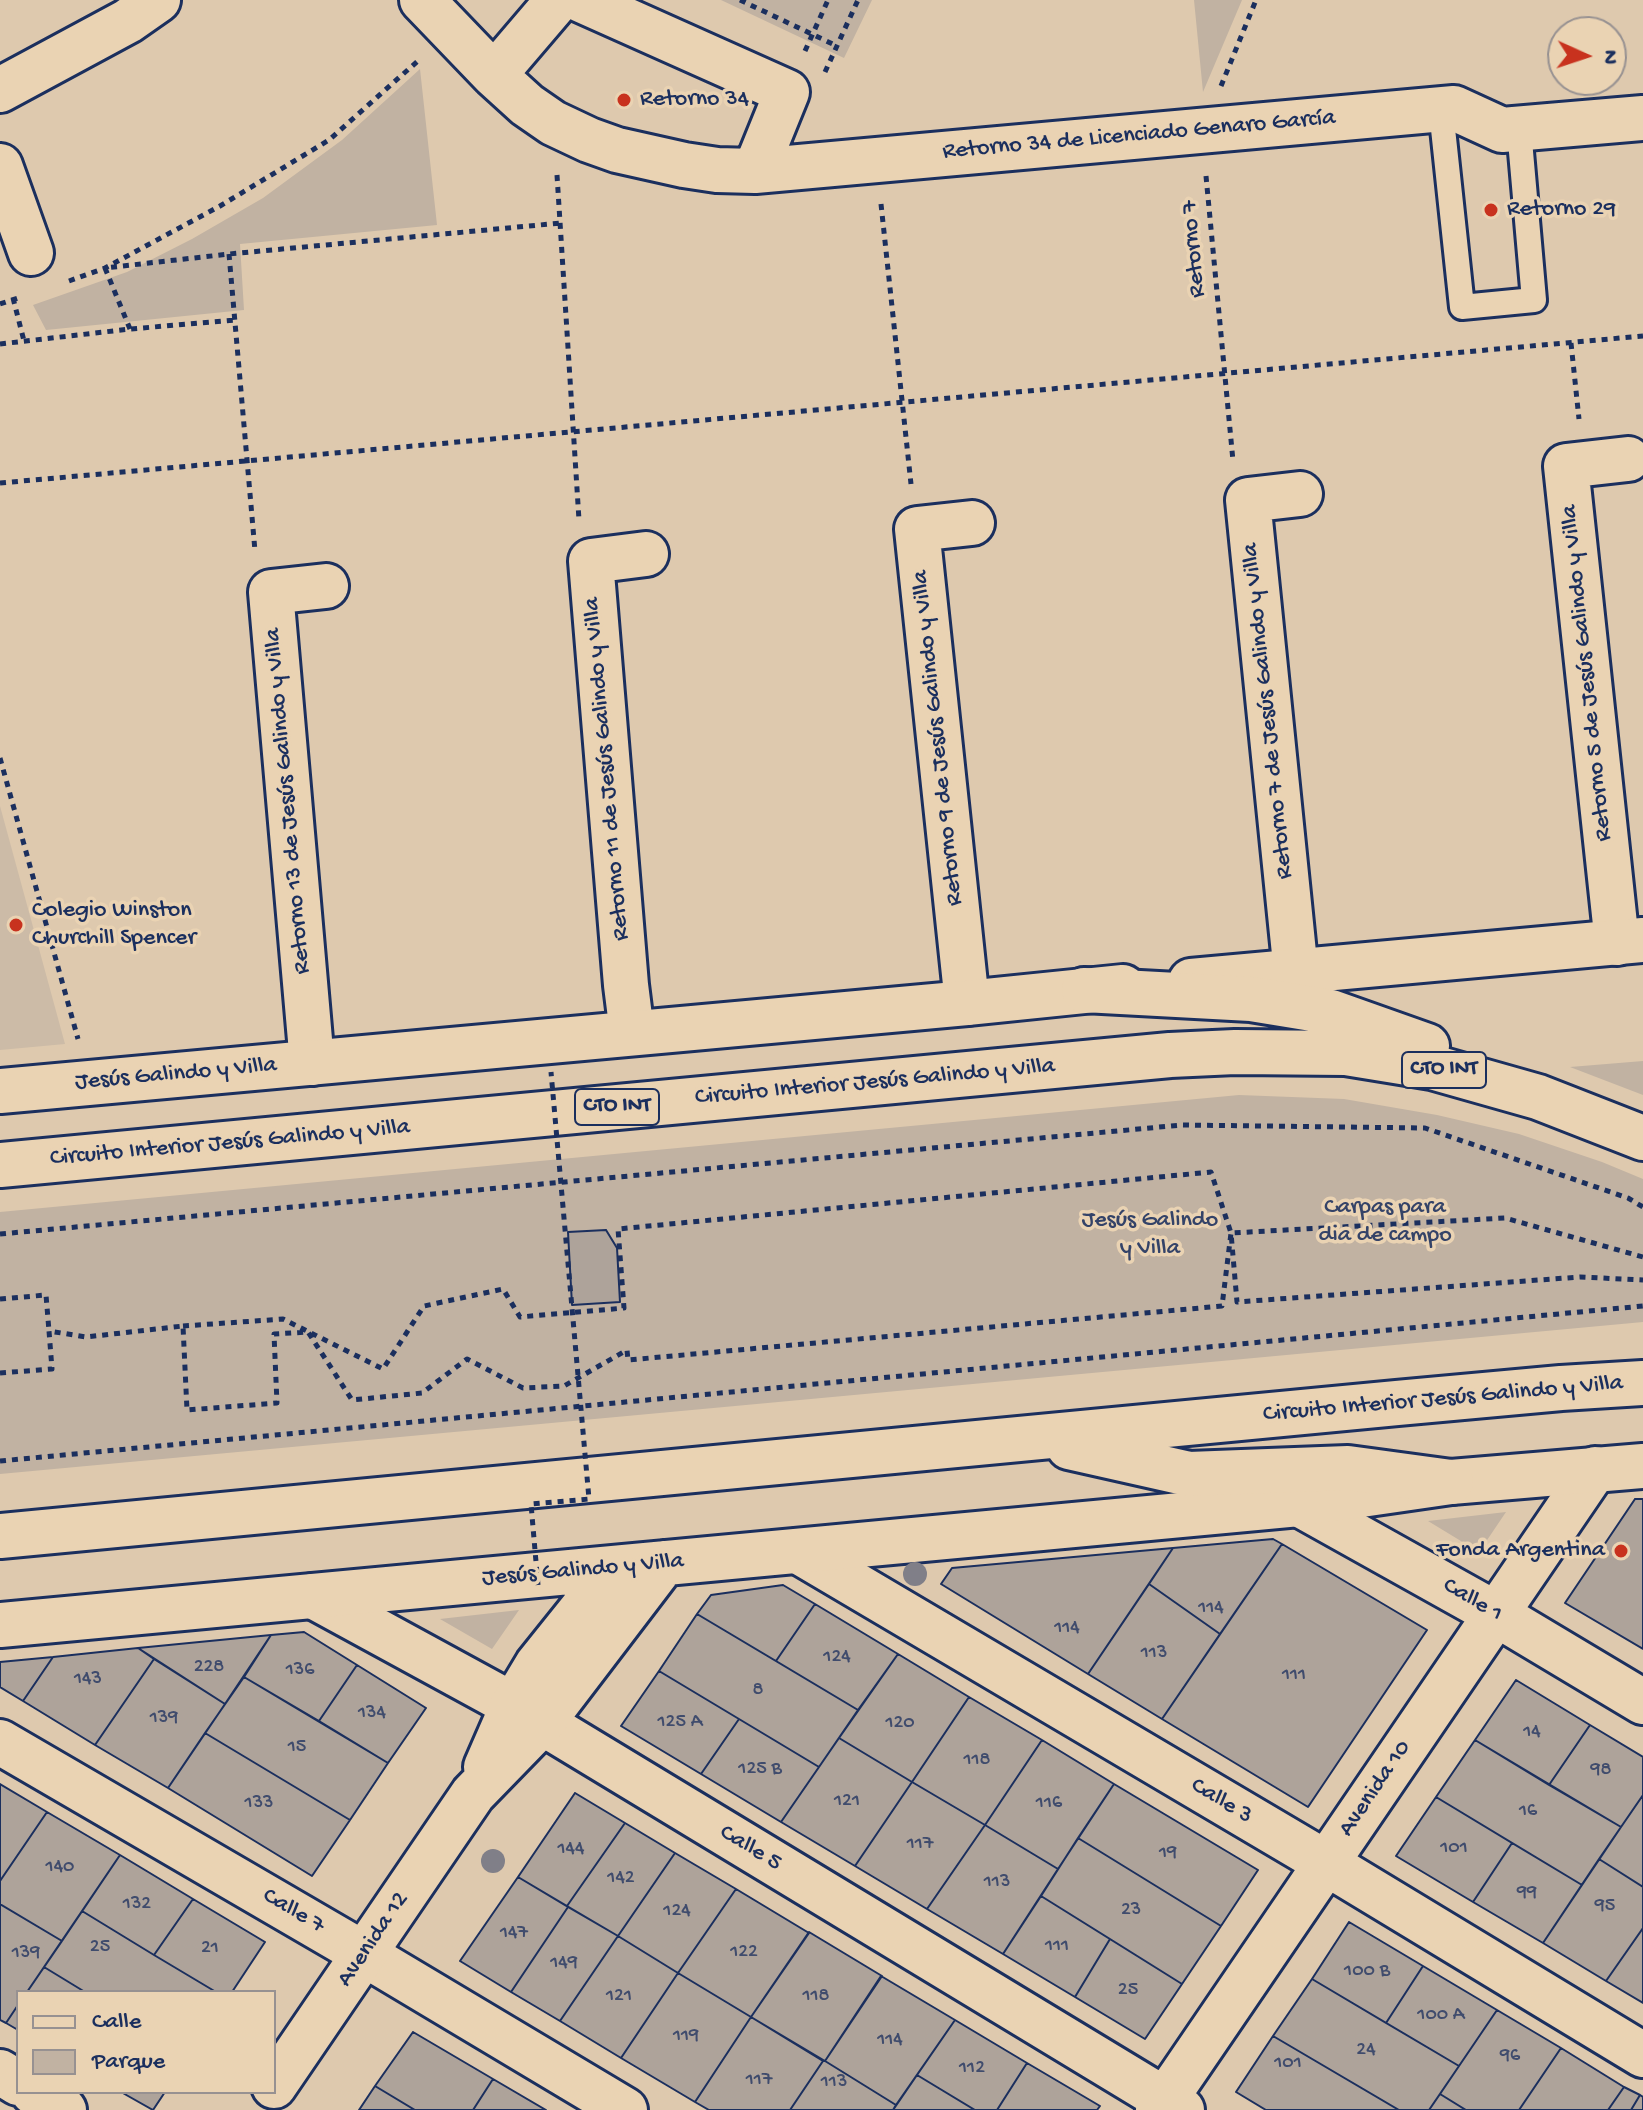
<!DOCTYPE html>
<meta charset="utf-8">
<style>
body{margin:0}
#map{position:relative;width:1643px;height:2110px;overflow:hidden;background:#dec9ae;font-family:"Gochi Hand",sans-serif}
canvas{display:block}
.legend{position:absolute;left:16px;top:1990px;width:260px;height:104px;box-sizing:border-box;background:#ead3b3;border:2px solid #979191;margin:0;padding:10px 14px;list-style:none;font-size:24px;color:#1b2f5e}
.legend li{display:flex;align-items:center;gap:16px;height:40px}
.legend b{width:40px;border:2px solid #979191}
.north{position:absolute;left:1547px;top:16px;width:80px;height:80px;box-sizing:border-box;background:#ead3b3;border:2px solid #979191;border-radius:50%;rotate:93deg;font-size:22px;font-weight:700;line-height:32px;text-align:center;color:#1b2f5e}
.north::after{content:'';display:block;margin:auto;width:28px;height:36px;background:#c8321e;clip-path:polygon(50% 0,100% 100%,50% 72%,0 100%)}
</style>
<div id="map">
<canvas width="1643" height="2110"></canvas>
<ul class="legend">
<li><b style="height:10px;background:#ead3b3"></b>Calle</li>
<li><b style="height:22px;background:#c1b2a2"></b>Parque</li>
</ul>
<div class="north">N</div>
</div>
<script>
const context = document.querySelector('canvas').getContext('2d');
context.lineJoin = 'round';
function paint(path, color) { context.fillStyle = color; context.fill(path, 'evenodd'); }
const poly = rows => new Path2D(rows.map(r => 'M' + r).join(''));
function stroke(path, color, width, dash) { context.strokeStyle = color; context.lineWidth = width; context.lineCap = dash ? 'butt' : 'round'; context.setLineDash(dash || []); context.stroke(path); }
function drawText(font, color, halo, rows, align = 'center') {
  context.font = font + ' "Gochi Hand",sans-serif'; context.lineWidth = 7; context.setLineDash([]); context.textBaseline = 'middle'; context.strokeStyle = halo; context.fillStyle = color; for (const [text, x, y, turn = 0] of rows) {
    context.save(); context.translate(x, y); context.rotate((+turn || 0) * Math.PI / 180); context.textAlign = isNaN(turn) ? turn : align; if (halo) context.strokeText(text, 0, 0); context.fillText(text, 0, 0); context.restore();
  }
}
const built = poly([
 [0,806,65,1044,0,1050]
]);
const green = poly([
 [721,0,872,0,844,58],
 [1194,0,1242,0,1203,92],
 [420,69,437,225,240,244,244,310,46,330,33,305,127,272,192,239,263,198,342,140],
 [1643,1061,1643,1095,1570,1067],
 [1239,1095,1344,1099,1437,1115,1519,1134,1602,1162,1643,1179,1643,1322,0,1474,0,1212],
 [1506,1512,1479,1552,1428,1521],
 [519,1610,492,1649,440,1619]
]);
const building = poly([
 [606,1230,617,1248,620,1302,572,1305,568,1232,606,1230],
 [1635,1499,1643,1499,1643,1649,1565,1603,1635,1499],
 [1273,1539,1282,1544,1220,1634,1149,1584,1173,1548,1273,1539],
 [1282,1544,1427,1630,1308,1807,1162,1719,1282,1544],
 [1173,1548,1088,1674,941,1584,952,1568,1173,1548],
 [1149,1584,1220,1634,1162,1719,1088,1674,1149,1584],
 [783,1585,815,1604,776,1661,697,1614,711,1595,783,1585],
 [815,1604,898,1654,858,1710,776,1661,815,1604],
 [697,1614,858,1710,819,1767,659,1671,697,1614],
 [304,1632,357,1665,319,1721,244,1677,271,1635,304,1632],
 [271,1635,225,1704,138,1648,271,1635],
 [138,1648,154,1659,95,1745,23,1701,53,1657,138,1648],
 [898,1654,969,1697,912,1782,839,1738,898,1654],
 [53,1657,23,1701,0,1687,0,1662,53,1657],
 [154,1659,225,1704,168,1788,95,1745,154,1659],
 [357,1665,426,1708,388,1763,319,1721,357,1665],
 [659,1671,739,1719,701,1774,621,1726,659,1671],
 [244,1677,388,1763,350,1820,205,1733,244,1677],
 [1516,1680,1590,1725,1549,1785,1475,1740,1516,1680],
 [969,1697,1042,1740,985,1825,912,1782,969,1697],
 [739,1719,819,1767,781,1822,701,1774,739,1719],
 [1590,1725,1643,1757,1643,1795,1621,1827,1549,1785,1590,1725],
 [205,1733,350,1820,312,1876,168,1788,205,1733],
 [839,1738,912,1782,855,1866,781,1822,839,1738],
 [1042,1740,1114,1784,1058,1869,985,1825,1042,1740],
 [1475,1740,1621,1827,1582,1885,1436,1797,1475,1740],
 [912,1782,985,1825,927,1909,855,1866,912,1782],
 [0,1784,47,1812,0,1881,0,1784],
 [1114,1784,1258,1870,1221,1926,1078,1838,1114,1784],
 [575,1793,625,1823,567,1906,518,1877,575,1793],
 [1643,1795,1643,1887,1599,1859,1643,1795],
 [1436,1797,1512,1843,1473,1902,1396,1856,1436,1797],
 [47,1812,120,1855,62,1941,0,1904,0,1881,47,1812],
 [625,1823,675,1853,618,1936,567,1906,625,1823],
 [985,1825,1058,1869,1003,1954,927,1909,985,1825],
 [1078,1838,1221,1926,1182,1984,1041,1896,1078,1838],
 [1512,1843,1582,1885,1543,1943,1473,1902,1512,1843],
 [675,1853,736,1889,678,1973,618,1936,675,1853],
 [120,1855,193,1899,154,1955,82,1911,120,1855],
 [1599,1859,1643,1887,1643,1928,1606,1981,1543,1943,1599,1859],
 [518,1877,568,1907,511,1992,460,1961,518,1877],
 [736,1889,809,1933,751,2017,678,1973,736,1889],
 [1041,1896,1110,1939,1075,1997,1003,1954,1041,1896],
 [193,1899,265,1942,232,1992,216,1992,154,1955,193,1899],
 [0,1904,62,1941,27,1992,18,1992,18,2005,6,2023,0,2020,0,1904],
 [568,1907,618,1936,560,2021,511,1992,568,1907],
 [82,1911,154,1955,216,1992,85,1992,44,1967,82,1911],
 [1349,1922,1423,1966,1386,2023,1312,1979,1349,1922],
 [1643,1928,1643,2003,1606,1981,1643,1928],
 [809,1932,882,1976,825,2061,751,2017,809,1932],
 [618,1936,678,1973,621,2058,560,2021,618,1936],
 [1110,1939,1182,1984,1145,2039,1075,1997,1110,1939],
 [1423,1966,1497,2010,1459,2066,1386,2023,1423,1966],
 [44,1967,85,1992,27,1992,44,1967],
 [678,1973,751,2017,695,2102,621,2058,678,1973],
 [881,1976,955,2020,896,2105,825,2061,881,1976],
 [1312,1979,1459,2066,1429,2110,1399,2110,1273,2036,1312,1979],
 [18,2005,18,2030,6,2023,18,2005],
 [1497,2010,1561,2048,1519,2110,1466,2110,1440,2094,1497,2010],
 [751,2017,823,2061,790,2110,709,2110,695,2102,751,2017],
 [955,2020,1027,2063,997,2110,975,2110,917,2075,955,2020],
 [413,2032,493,2079,473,2110,415,2110,375,2086,413,2032],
 [1273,2036,1399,2110,1266,2110,1236,2092,1273,2036],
 [1561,2048,1624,2087,1608,2110,1519,2110,1561,2048],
 [823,2061,825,2061,896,2105,893,2110,790,2110,823,2061],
 [1027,2063,1100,2106,1097,2110,997,2110,1027,2063],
 [917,2075,975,2110,893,2110,917,2075],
 [493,2079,546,2110,473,2110,493,2079],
 [375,2086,415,2110,359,2110,375,2086],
 [1624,2087,1640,2095,1631,2110,1608,2110,1624,2087],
 [121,2092,165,2092,153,2110,121,2092],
 [1440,2094,1466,2110,1429,2110,1440,2094],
 [1640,2095,1643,2097,1643,2110,1631,2110,1640,2095]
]);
const path = poly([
 [740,0,837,46],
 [805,51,828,0],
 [825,72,858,0],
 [1221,86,1256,0],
 [557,175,579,520],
 [1206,176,1233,461],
 [881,204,911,484],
 [229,254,255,551],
 [69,281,105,268,220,206,329,140,420,59],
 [13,298,24,341],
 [0,304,18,298],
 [130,329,105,268,229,254,561,223],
 [1571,343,1579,419],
 [0,344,130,329,236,320],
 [0,483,1643,336],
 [0,758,78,1039],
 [0,1234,1182,1125,1425,1128,1628,1198,1643,1207],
 [0,1299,46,1295,49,1331],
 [183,1326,283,1319,383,1369,424,1306,503,1289,520,1317,624,1308,618,1229,1211,1172,1231,1233,1505,1218,1643,1257],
 [0,1373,52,1369,49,1331,86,1337,183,1326,187,1410,277,1403,274,1334,308,1332,352,1400,422,1393,467,1359,523,1388,564,1386,627,1350,628,1360,1222,1306,1231,1233,1237,1302,1580,1277,1643,1280],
 [0,1461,1643,1306]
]);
const lane = poly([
 [1441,110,1462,307,1534,300,1519,129]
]);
const street = poly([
 [422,0,494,75,527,105,553,123,589,140,617,150,684,165,717,170,755,171,1454,108,1502,130,1643,118],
 [581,0,787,92,755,171],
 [494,75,558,0],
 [0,90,128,21,158,0],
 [0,166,31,253],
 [1617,943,1566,466,1628,459],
 [1296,973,1248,500,1300,494],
 [967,1003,917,529,972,523],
 [632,1033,626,985,591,561,646,554],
 [312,1063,271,592,326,586],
 [1299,1504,1496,1614,1643,1702],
 [798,1551,1326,1863,1643,2055],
 [313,1596,513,1705,1182,2110],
 [0,1742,364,1954,625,2110],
 [0,2072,18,2083],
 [33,2092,64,2110],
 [1158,2110,1595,1469]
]);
const secondary = poly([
 [1191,981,1643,940],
 [0,1091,967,1003,1123,987],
 [0,1625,1299,1504,1451,1482,1643,1466],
 [486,1767,513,1705,537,1665,614,1569],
 [274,2086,473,1794,542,1723,664,1563]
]);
const highway = poly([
 [1084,990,1251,999,1331,1012,1427,1046],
 [0,1165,1170,1055,1235,1052,1346,1053,1432,1067,1538,1097,1643,1138],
 [1069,1447,1189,1474,1348,1468,1451,1482],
 [0,1536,1397,1403,1561,1388,1643,1383]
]);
const pathBridge = poly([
 [538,1585,531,1504,589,1499,551,1072]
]);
const trees = [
 [915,1574],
 [493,1861]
];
const markers = [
 [624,100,8,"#c8321e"],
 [1491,210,8,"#c8321e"],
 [16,925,8,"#c8321e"],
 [1621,1551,8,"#c8321e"]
];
const numberNames = [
 ["114",1211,1609],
 ["114",1067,1629],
 ["113",1154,1654],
 ["124",837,1658],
 ["228",209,1668],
 ["136",300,1671],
 ["111",1294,1676],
 ["143",88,1680],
 ["8",758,1691],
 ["134",372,1714],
 ["139",164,1719],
 ["125 A",680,1723],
 ["120",900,1724],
 ["14",1532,1733],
 ["15",297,1748],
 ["118",977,1761],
 ["125 B",760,1770],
 ["98",1601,1771],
 ["121",847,1802],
 ["133",259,1804],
 ["116",1049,1804],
 ["16",1528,1812],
 ["117",920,1845],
 ["101",1454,1849],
 ["144",571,1850],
 ["19",1168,1854],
 ["140",60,1868],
 ["142",621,1879],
 ["113",997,1883],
 ["99",1527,1894],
 ["132",137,1905],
 ["95",1605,1907],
 ["23",1131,1911],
 ["124",677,1912],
 ["147",514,1934],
 ["111",1057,1947],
 ["25",100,1948],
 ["21",210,1949],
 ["122",744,1953],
 ["139",26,1954],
 ["149",564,1964],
 ["100 B",1367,1972],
 ["25",1128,1991],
 ["121",619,1997],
 ["118",816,1997],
 ["100 A",1441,2016],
 ["119",686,2037],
 ["114",890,2041],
 ["24",1366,2051],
 ["96",1510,2057],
 ["101",1288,2064],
 ["112",972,2069],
 ["117",759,2081],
 ["113",834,2083]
];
const shields = [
 [1444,1070,84],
 [617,1107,84]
];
const shieldNames = [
 ["CTO INT",1444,1070],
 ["CTO INT",617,1107]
];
const poiNames = [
 ["Retorno 34",640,100],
 ["Retorno 29",1507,210],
 ["Colegio Winston",32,911],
 ["Churchill Spencer",32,939],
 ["Fonda Argentina",1605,1551,"right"]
];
const streetNames = [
 ["Retorno 34 de Licenciado Genaro García",1139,136,-5],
 ["Retorno 7",1195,249,-95],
 ["Retorno 5 de Jesús Galindo y Villa",1588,673,-96],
 ["Retorno 7 de Jesús Galindo y Villa",1269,711,-96],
 ["Retorno 9 de Jesús Galindo y Villa",939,738,-96],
 ["Retorno 11 de Jesús Galindo y Villa",608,769,-95],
 ["Retorno 13 de Jesús Galindo y Villa",289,801,-95],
 ["Jesús Galindo y Villa",176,1075,-5],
 ["Circuito Interior Jesús Galindo y Villa",875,1083,-5],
 ["Circuito Interior Jesús Galindo y Villa",230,1144,-5],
 ["Circuito Interior Jesús Galindo y Villa",1443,1400,-5],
 ["Jesús Galindo y Villa",583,1571,-5],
 ["Calle 1",1472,1601,30],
 ["Avenida 10",1376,1789,-56],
 ["Calle 3",1221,1802,31],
 ["Calle 5",750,1849,31],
 ["Calle 7",293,1912,30],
 ["Avenida 12",374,1940,-56]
];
const parkNames = [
 ["Carpas para",1385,1208],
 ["dia de campo",1385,1236],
 ["Jesús Galindo",1150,1221],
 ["y Villa",1150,1249]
];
paint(built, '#ccbba7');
paint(green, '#c1b2a2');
paint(building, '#aea39a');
stroke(building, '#1b2f5e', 2);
stroke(lane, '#1b2f5e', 30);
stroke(street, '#1b2f5e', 50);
stroke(secondary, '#1b2f5e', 50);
stroke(highway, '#1b2f5e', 50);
stroke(path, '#1b2f5e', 5, [6, 6]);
stroke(lane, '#ead3b3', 24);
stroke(street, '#ead3b3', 44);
stroke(secondary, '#ead3b3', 44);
stroke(highway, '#ead3b3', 44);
stroke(pathBridge, '#1b2f5e', 5, [6, 6]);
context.fillStyle = '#807f88';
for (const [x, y] of trees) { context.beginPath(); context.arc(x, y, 12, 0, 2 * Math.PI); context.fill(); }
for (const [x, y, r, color] of markers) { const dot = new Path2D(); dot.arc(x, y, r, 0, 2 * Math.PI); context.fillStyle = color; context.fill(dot); stroke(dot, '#ead3b3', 3); }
drawText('20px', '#404c6d', null, numberNames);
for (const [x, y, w] of shields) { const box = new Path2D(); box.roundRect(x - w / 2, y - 18, w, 36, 6); context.fillStyle = '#ead3b3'; context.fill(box); stroke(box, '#1b2f5e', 2); }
drawText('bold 22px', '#1b2f5e', null, shieldNames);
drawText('24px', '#1b2f5e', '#ead3b3', poiNames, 'left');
drawText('24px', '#1b2f5e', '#ead3b3', streetNames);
drawText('24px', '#344368', '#ead3b3', parkNames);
</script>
